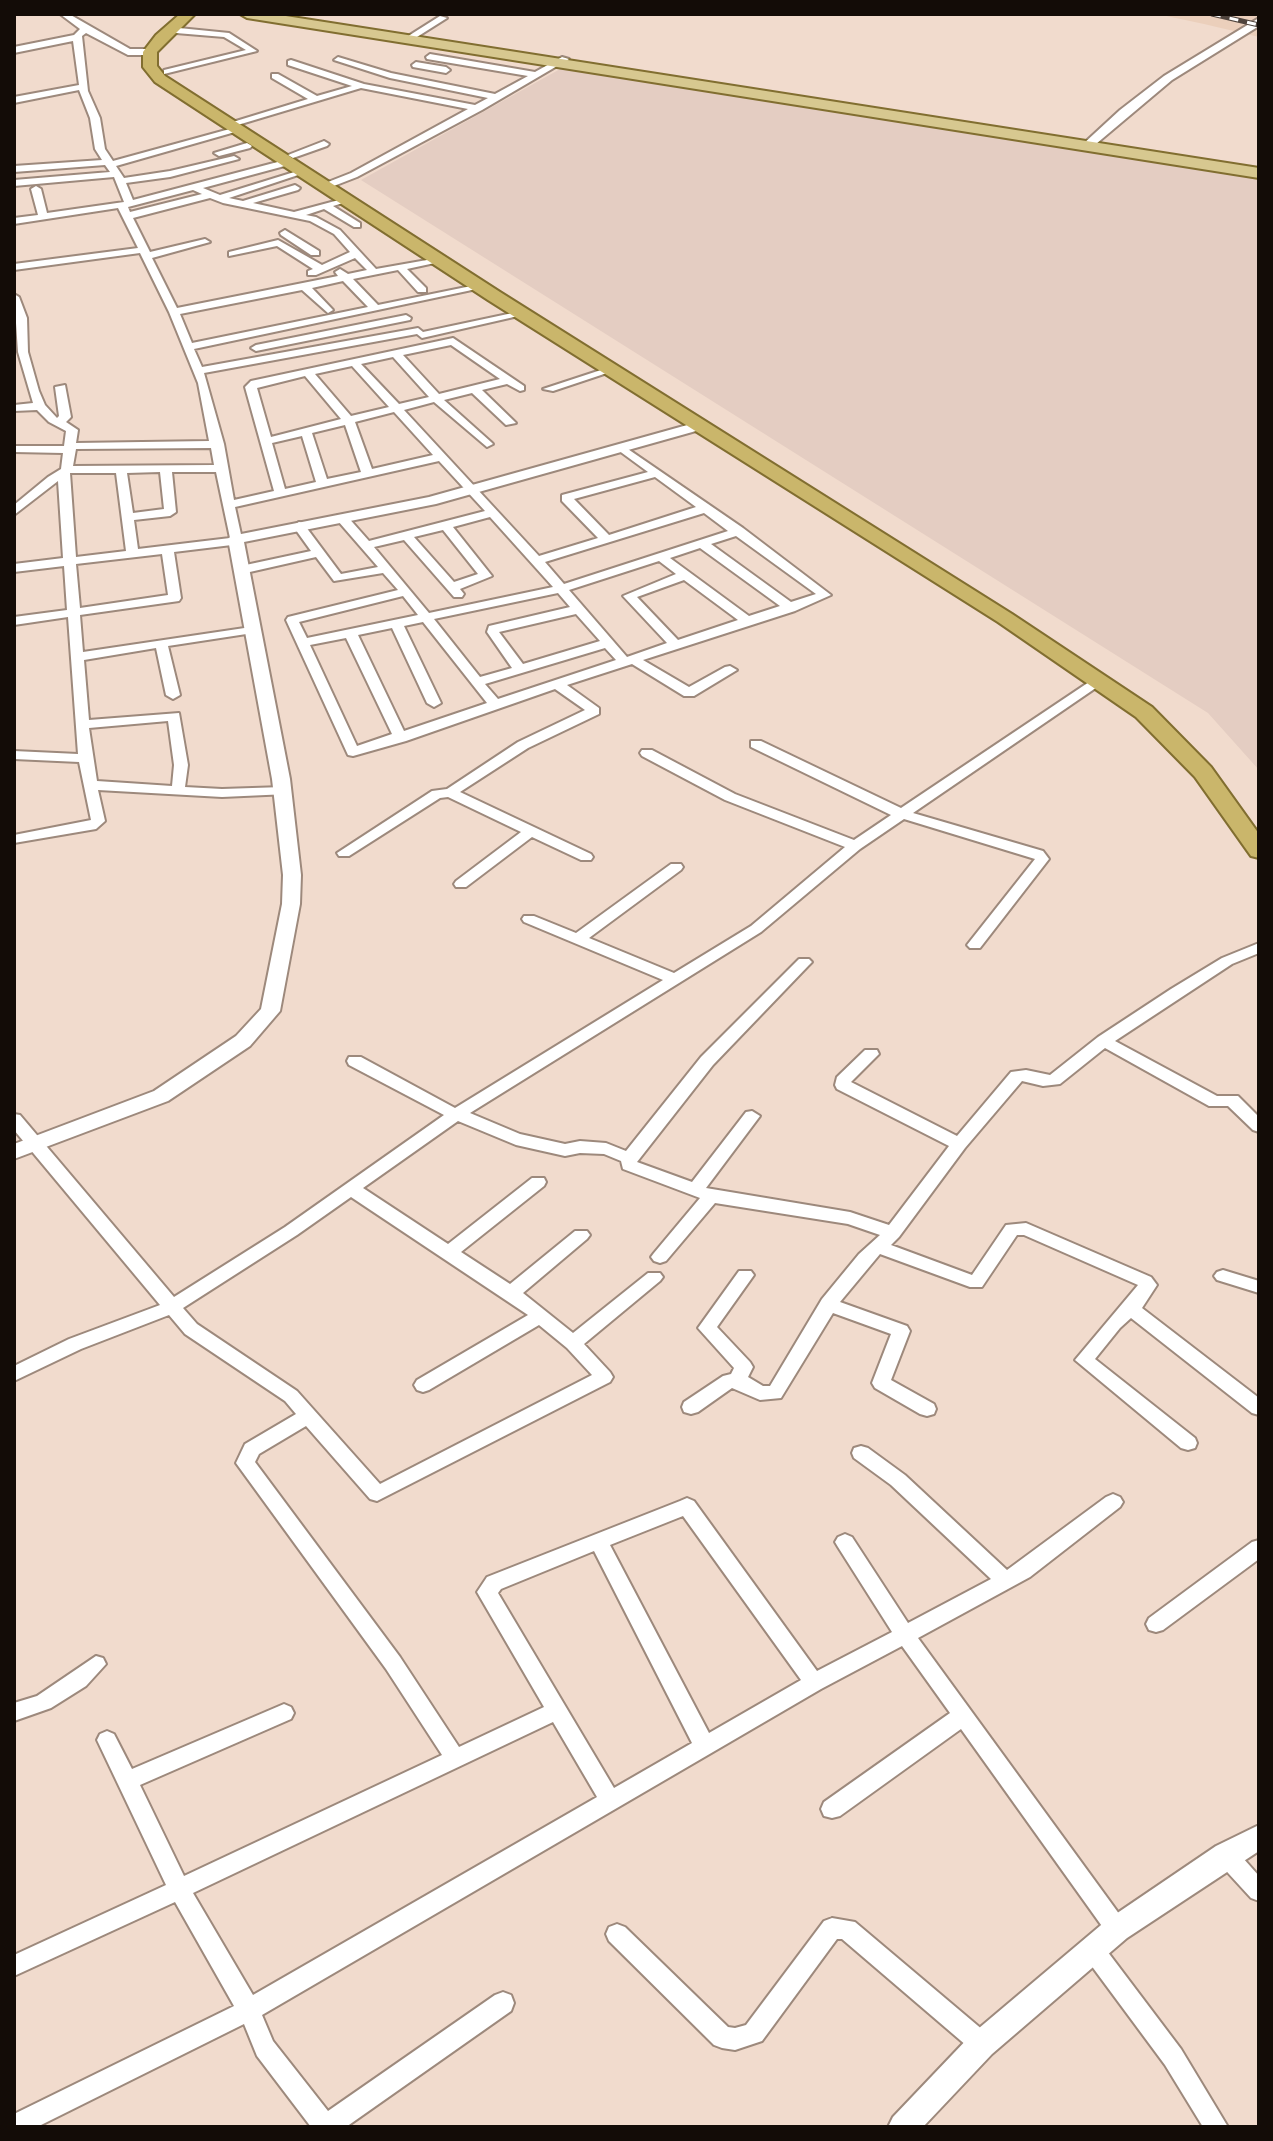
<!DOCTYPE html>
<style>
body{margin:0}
#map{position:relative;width:1273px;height:2141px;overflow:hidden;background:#f1dbcd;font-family:"Fira Sans",sans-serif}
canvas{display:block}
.frame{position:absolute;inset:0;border:16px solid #130c07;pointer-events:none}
</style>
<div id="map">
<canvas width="1273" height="2141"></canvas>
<div class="frame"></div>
</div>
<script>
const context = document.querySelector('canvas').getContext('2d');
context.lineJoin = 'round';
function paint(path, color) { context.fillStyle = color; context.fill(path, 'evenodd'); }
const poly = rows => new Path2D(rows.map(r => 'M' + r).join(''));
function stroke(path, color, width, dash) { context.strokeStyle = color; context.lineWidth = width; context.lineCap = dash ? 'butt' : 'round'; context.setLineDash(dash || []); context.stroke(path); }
const built = poly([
 [1157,14,1259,14,1259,37,1204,24]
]);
const medical = poly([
 [562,68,1259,176,1259,770,1208,713,361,180]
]);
const minor = poly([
 [60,14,69,14,130,49,150,49,154,52,150,55,128,55,86,33,82,36,88,91,100,118,105,149,113,161,237,127,242,130,116,166,124,178,170,171,234,156,239,159,170,177,126,183,133,200,289,159,292,160,292,164,203,188,220,195,304,169,304,173,229,198,243,201,295,185,300,188,298,190,253,203,294,212,350,197,350,201,333,206,360,223,360,227,354,227,324,209,306,215,316,217,340,230,376,269,444,257,444,261,407,269,426,288,426,292,418,292,398,270,353,279,378,305,481,284,486,287,194,349,202,367,418,328,423,332,522,311,527,314,422,338,417,334,204,373,224,444,234,500,274,491,245,387,251,381,453,338,524,386,524,390,520,391,507,384,482,390,516,423,506,425,472,393,444,400,491,442,493,444,487,447,434,402,404,410,539,556,598,538,562,501,562,495,648,472,618,450,618,446,622,445,743,528,831,595,795,611,643,660,689,687,725,667,730,666,737,670,694,696,684,696,632,664,567,685,599,708,599,714,528,748,460,792,591,854,593,857,591,860,581,860,532,837,466,887,456,887,454,884,456,881,521,832,448,797,440,798,349,856,339,856,337,853,432,791,447,789,518,742,585,710,555,689,406,741,353,756,348,755,286,620,288,617,398,590,383,573,334,581,316,557,241,574,235,570,241,566,311,551,293,526,299,522,303,523,341,574,378,567,338,521,338,515,346,515,369,541,485,511,439,461,235,507,242,539,240,544,174,552,181,598,179,601,80,615,83,652,258,626,258,632,253,633,168,646,180,695,173,699,166,695,156,648,84,660,89,720,179,713,188,765,185,787,222,789,283,787,288,788,290,791,288,794,222,797,98,790,105,821,96,829,14,843,14,835,91,820,79,762,14,759,14,751,78,754,68,617,14,625,14,617,67,610,64,566,14,572,14,564,63,558,58,481,14,515,14,505,48,477,61,469,63,453,14,452,14,446,64,446,66,431,49,422,37,410,14,411,14,405,33,403,18,352,14,294,19,297,27,318,28,352,39,391,45,405,57,418,59,416,55,387,65,385,71,417,66,422,78,430,76,443,209,441,198,383,169,312,140,253,14,270,14,264,138,248,118,208,14,224,14,218,38,215,31,189,36,186,41,189,47,213,124,202,114,177,14,186,14,180,110,172,105,165,14,172,14,166,102,160,95,149,90,118,79,90,14,103,14,97,79,85,73,41,14,53,14,47,74,35,80,29,60,14],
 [193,190,202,194,130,212,128,207,193,190],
 [210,198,223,203,310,221,334,234,350,252,322,265,278,240,229,252,229,256,277,246,313,269,308,271,308,275,316,275,355,258,367,270,348,274,340,269,335,272,338,276,177,308,152,258,210,242,205,239,150,252,133,218,210,198],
 [343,281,368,307,192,343,180,314,302,290,328,313,333,310,312,288,343,281],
 [451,345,500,379,439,394,403,355,451,345],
 [393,357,429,397,399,404,361,364,393,357],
 [352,366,389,407,351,416,315,374,352,366],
 [305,376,341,419,271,437,257,388,305,376],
 [394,412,433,455,372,469,355,422,394,412],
 [345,425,361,472,327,479,312,433,345,425],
 [302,436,316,482,285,489,272,443,302,436],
 [211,448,214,465,73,466,76,449,211,448],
 [160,472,164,509,133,513,127,473,160,472],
 [172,472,216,472,230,538,138,549,134,520,170,516,176,512,172,472],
 [70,473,116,473,126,551,76,557,70,473],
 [655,477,696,507,609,535,574,499,655,477],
 [704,513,728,531,564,584,545,562,704,513],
 [490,517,553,587,429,613,374,547,404,540,454,597,462,597,464,594,460,589,492,576,453,527,490,517],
 [443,530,478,574,454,582,414,537,443,530],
 [736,536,816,594,791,602,711,544,736,536],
 [700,548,780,606,749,616,670,558,700,548],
 [162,554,168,595,80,608,76,564,162,554],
 [659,561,676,574,623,596,667,643,627,657,569,590,659,561],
 [684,580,738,620,678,640,637,597,684,580],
 [558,593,570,607,489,626,487,632,512,668,480,677,434,619,558,593],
 [403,596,418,615,307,638,299,622,403,596],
 [576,614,600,641,523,664,499,632,576,614],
 [423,622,487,703,404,731,358,635,392,628,427,703,434,707,441,703,404,626,423,622],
 [346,638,392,734,357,746,310,645,346,638],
 [605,648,616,660,498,699,485,684,605,648],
 [168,721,174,765,172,786,97,781,89,728,168,721],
 [440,16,447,18,409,42,402,40,440,16],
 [179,28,229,33,257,51,164,74,164,70,246,50,224,37,176,33,175,31,179,28],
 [430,54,535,72,562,57,569,59,482,110,357,177,326,189,321,186,323,184,351,173,468,109,361,88,231,127,223,125,308,99,272,78,272,74,278,74,317,96,352,86,288,65,288,61,291,60,364,84,475,105,488,98,390,78,334,60,338,57,391,73,495,94,528,76,427,59,426,57,430,54],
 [416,62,446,67,450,70,446,73,413,67,412,65,416,62],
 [324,141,329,144,327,146,293,158,288,155,324,141],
 [247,143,252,146,250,148,219,156,214,153,247,143],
 [285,230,319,251,319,255,311,255,281,235,280,233,285,230],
 [406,315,411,318,410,320,256,351,251,348,256,345,406,315],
 [607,368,616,370,553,391,543,389,607,368],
 [1098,676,1103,677,1103,683,913,813,1043,851,1049,859,980,948,970,948,967,945,1035,859,904,819,860,849,761,932,470,1113,520,1134,565,1144,580,1141,606,1143,626,1151,701,1057,799,959,809,959,812,962,809,965,713,1065,637,1162,692,1182,746,1112,752,1111,760,1116,706,1188,850,1212,889,1225,949,1146,837,1089,835,1085,837,1077,865,1050,877,1050,879,1054,851,1082,957,1136,1011,1072,1026,1070,1050,1075,1098,1037,1171,989,1222,958,1259,943,1259,953,1232,964,1115,1041,1217,1096,1238,1096,1259,1117,1259,1132,1253,1130,1228,1106,1209,1106,1105,1048,1060,1084,1043,1086,1022,1081,965,1148,899,1237,891,1245,972,1275,1006,1225,1026,1223,1151,1277,1157,1285,1142,1308,1259,1398,1259,1415,1252,1413,1131,1318,1120,1328,1095,1359,1195,1438,1197,1443,1195,1448,1188,1450,1181,1448,1075,1360,1138,1285,1024,1235,1017,1235,982,1287,970,1287,880,1254,840,1302,907,1326,910,1331,891,1380,934,1404,936,1409,934,1414,927,1416,920,1414,875,1388,872,1383,891,1334,833,1313,781,1398,760,1400,732,1388,698,1412,691,1414,684,1412,682,1407,684,1402,723,1376,731,1374,734,1368,698,1328,739,1271,751,1271,754,1275,717,1327,750,1362,753,1367,748,1377,763,1386,770,1386,822,1299,859,1254,880,1235,848,1224,715,1203,666,1261,660,1263,654,1261,651,1257,654,1253,700,1198,623,1169,621,1161,604,1154,580,1153,565,1156,516,1145,458,1121,363,1188,448,1244,532,1178,544,1178,546,1182,544,1186,461,1252,510,1284,575,1231,587,1231,590,1235,587,1239,523,1293,573,1333,648,1273,660,1273,663,1277,660,1281,584,1344,610,1372,613,1377,610,1382,377,1501,370,1499,306,1426,259,1454,255,1462,400,1657,459,1747,544,1707,477,1592,487,1577,680,1501,687,1498,694,1501,817,1671,892,1632,838,1547,835,1542,838,1537,845,1534,852,1537,908,1623,991,1579,891,1485,854,1458,852,1453,854,1448,861,1446,868,1448,905,1475,1007,1570,1106,1497,1113,1494,1120,1497,1123,1502,1120,1507,1030,1577,918,1638,1125,1922,1128,1929,1125,1936,1117,1939,1109,1936,961,1729,840,1816,832,1818,824,1816,821,1809,824,1802,950,1713,902,1646,821,1689,262,2015,273,2041,328,2111,495,1995,503,1992,511,1995,514,2003,511,2011,346,2127,311,2127,257,2056,244,2024,37,2127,14,2127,14,2114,234,2006,175,1902,14,1976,14,1955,166,1885,97,1740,100,1734,107,1731,114,1734,132,1769,277,1707,284,1704,291,1707,294,1713,291,1719,140,1785,184,1876,442,1755,386,1669,236,1463,245,1444,296,1414,285,1401,185,1334,169,1315,81,1349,14,1381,14,1366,69,1339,160,1305,14,1130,14,1114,20,1115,174,1297,285,1227,444,1115,349,1065,347,1061,349,1057,361,1057,455,1108,663,980,524,922,522,919,524,916,534,916,576,933,671,864,681,864,683,867,681,870,589,938,674,973,751,926,845,847,725,800,642,756,640,753,642,750,652,750,735,794,854,840,891,815,751,747,751,741,761,741,901,808,1098,676],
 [351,1197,528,1315,417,1380,414,1385,417,1390,423,1392,429,1390,539,1325,567,1348,592,1375,380,1484,297,1391,197,1324,183,1308,297,1235,351,1197],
 [683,1516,801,1680,709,1733,610,1545,683,1516],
 [594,1551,692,1743,614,1788,498,1593,501,1589,594,1551],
 [553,1722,597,1797,253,1995,193,1893,553,1722],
 [1223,1270,1259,1281,1259,1293,1217,1280,1214,1276,1217,1272,1223,1270],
 [1259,1540,1259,1559,1163,1630,1156,1632,1149,1630,1146,1624,1149,1618,1252,1542,1259,1540],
 [96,1656,103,1658,106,1664,86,1686,51,1708,14,1721,14,1703,37,1696,96,1656],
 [1226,1845,1234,1848,1259,1876,1259,1901,1251,1898,1218,1862,1215,1855,1218,1848,1226,1845],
 [832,1918,855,1922,990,2036,994,2044,990,2052,982,2055,974,2052,842,1939,837,1939,762,2041,735,2050,722,2048,714,2045,609,1941,606,1934,609,1927,617,1924,625,1927,728,2027,735,2028,746,2025,824,1921,832,1918],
 [1093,1940,1101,1943,1181,2049,1228,2127,1203,2127,1165,2065,1085,1957,1082,1950,1085,1943,1093,1940]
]);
const tertiary = poly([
 [1259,18,1259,26,1172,80,1090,149,1082,149,1082,145,1120,110,1164,76,1259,18],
 [698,422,703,423,703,429,436,504,244,542,290,779,301,875,300,904,280,1011,250,1046,168,1101,14,1159,14,1144,154,1091,236,1036,261,1009,282,904,283,875,272,779,228,539,231,536,429,497,698,422],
 [1259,1825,1259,1851,1127,1938,992,2054,923,2127,888,2127,893,2117,972,2034,1107,1920,1216,1846,1259,1825]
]);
const primary = poly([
 [240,14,273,14,1259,168,1259,178,247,18,240,14]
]);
const trunk = poly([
 [180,14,195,14,157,52,157,66,165,76,500,292,1012,614,1152,707,1211,767,1259,834,1259,858,1251,856,1195,777,1136,717,998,622,488,300,155,82,143,67,143,52,156,35,180,14]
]);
const rail = poly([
 [1212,14,1259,25]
]);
paint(built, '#ebcfbb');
paint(medical, '#e4cdc2');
stroke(minor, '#9d897c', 4);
stroke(tertiary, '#9d897c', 4);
stroke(primary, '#816e30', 4);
stroke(trunk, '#816e30', 4);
paint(minor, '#fff');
paint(tertiary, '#fff');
paint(primary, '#d7c890');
paint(trunk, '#cab66b');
stroke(rail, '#50453e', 5);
stroke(rail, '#fff', 3, [9]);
</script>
